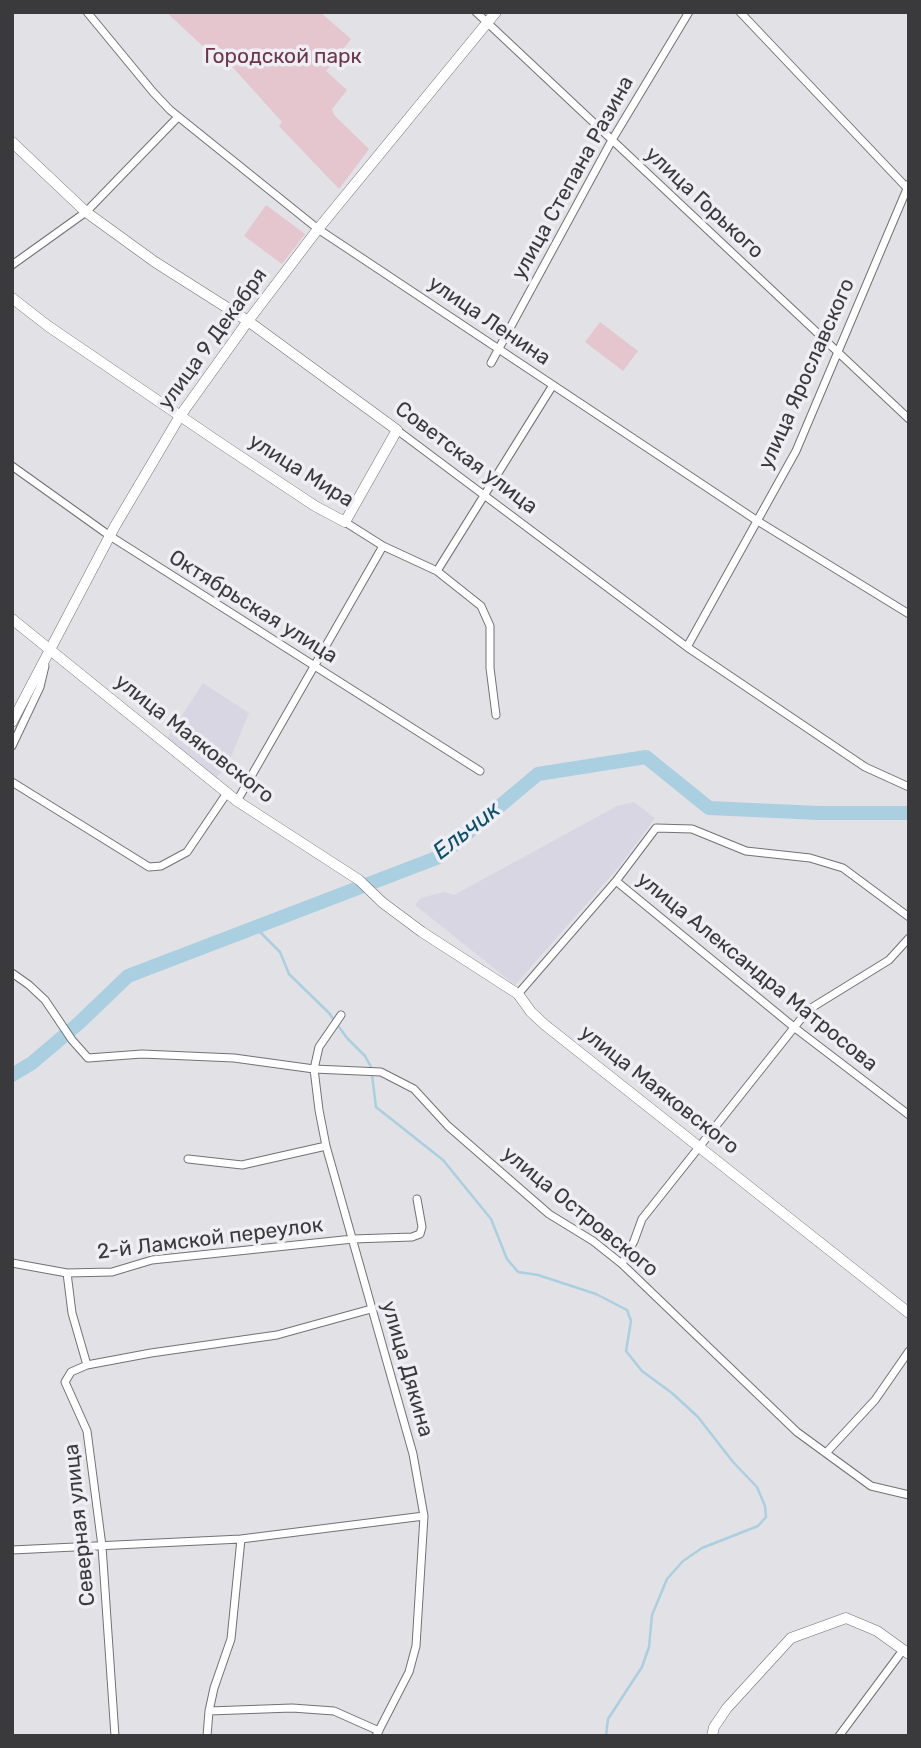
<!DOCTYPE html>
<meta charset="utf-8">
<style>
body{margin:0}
#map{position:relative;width:921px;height:1748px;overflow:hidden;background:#e2e1e6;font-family:Rubik,sans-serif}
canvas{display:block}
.frame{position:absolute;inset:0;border:14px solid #3a393b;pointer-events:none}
</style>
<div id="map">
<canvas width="921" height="1748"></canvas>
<div class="frame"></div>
</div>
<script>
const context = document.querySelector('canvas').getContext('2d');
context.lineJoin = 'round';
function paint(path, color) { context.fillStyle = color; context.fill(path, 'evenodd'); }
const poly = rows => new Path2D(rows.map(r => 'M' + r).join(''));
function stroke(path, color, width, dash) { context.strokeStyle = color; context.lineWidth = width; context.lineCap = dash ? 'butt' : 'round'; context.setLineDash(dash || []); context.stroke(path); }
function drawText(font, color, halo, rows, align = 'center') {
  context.font = font + ' Rubik,sans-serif'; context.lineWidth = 7; context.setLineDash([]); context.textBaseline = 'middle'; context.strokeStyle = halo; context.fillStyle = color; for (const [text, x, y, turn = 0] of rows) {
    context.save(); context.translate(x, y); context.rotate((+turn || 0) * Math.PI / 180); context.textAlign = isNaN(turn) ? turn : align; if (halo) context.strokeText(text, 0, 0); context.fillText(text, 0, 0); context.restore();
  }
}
const built = poly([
 [203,683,249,713,231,757,216,779,166,740],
 [634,802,655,818,618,868,515,985,415,905,421,898,444,892,454,895,617,806]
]);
const green = poly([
 [166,12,320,12,351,39,326,71,347,90,332,109,334,115,369,149,339,189,279,126,282,122,228,62,210,46,207,50],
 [266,205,305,234,282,264,244,236],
 [600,322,638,351,623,371,585,342]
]);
const stream = poly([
 [254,926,280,952,289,974,329,1013,347,1038,365,1056,371,1067,376,1107,443,1160,491,1219,507,1259,518,1272,538,1275,596,1294,627,1310,631,1321,626,1351,642,1371,672,1393,698,1417,733,1462,757,1487,765,1506,766,1517,758,1526,702,1548,683,1561,667,1579,652,1615,649,1647,642,1667,608,1719,606,1736]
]);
const river = poly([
 [12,1075,32,1063,79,1023,128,976,439,857,538,774,646,757,709,808,819,813,909,813]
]);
const street = poly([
 [87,12,153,92,170,110,318,229,756,520,909,614],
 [476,12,909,419],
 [740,12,908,189],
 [12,265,86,212,178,117],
 [491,363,612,140,689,12],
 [397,430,687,647,865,767,909,787],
 [12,466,110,536,480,771],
 [345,522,383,546,437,571,481,606,490,626,490,668,496,715],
 [437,571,553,385],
 [687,647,796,451,909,184],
 [12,746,40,687,45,666],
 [12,782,149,867,161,866,187,852,227,793],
 [237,801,383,546],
 [616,881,795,1028,909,1115],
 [12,973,29,985,45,1000,72,1040,88,1058,142,1054,234,1058,314,1069,381,1072,414,1089,448,1126,549,1214,593,1241,622,1264,797,1432,871,1486,909,1495],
 [518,994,616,881,656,828,692,829,746,851,810,858,843,868,909,917],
 [341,1015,319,1047,314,1069,319,1110,326,1146,413,1454,424,1516,416,1646,409,1672,376,1736],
 [188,1159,242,1165,326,1146],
 [12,1263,67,1273,112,1272,152,1260,353,1239,412,1237,420,1234,422,1227,417,1199],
 [622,1264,634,1241,642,1219,808,1010,889,960,909,938],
 [67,1273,72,1313,87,1365],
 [826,1453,875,1400,909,1351],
 [12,1550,241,1539],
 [209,1711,292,1708,334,1711,379,1731],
 [115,1736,102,1546,87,1431,65,1382,71,1372,87,1365,151,1353,277,1335,371,1309],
 [207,1736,209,1711,214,1688,231,1639,241,1539,424,1516],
 [839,1736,903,1650]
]);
const secondary = poly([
 [12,142,86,212,155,262,248,321,397,430,345,522,315,506,220,443,48,326,12,298],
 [12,619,237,801,359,880,383,903,422,932,518,994,531,1012,545,1025,909,1313],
 [12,722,115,526,180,416,248,321,318,229,496,12],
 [712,1736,714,1727,727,1708,791,1638,846,1618,877,1631,909,1654]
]);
const parkNames = [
 ["Городской парк",283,57]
];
const streetNames = [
 ["улица Степана Разина",573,178,-61],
 ["улица Горького",704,203,43],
 ["улица Ленина",489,321,34],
 ["улица 9 Декабря",213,339,-54],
 ["улица Ярославского",807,374,-66],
 ["Советская улица",466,458,37],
 ["улица Мира",301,471,32],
 ["Октябрьская улица",253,607,32],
 ["улица Маяковского",194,739,38],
 ["улица Александра Матросова",757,972,39],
 ["улица Маяковского",659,1090,38],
 ["улица Островского",580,1212,39],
 ["2-й Ламской переулок",210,1239,-7],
 ["улица Дякина",407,1369,74],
 ["Северная улица",80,1525,-96]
];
const waterNames = [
 ["Ельчик",467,831,-38]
];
paint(built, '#d8d6e2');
paint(green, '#e5c5ce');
stroke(stream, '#aacfe1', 2.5);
stroke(river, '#aacfe1', 14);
stroke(street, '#727176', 9);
stroke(secondary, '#727176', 11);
stroke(street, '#fff', 7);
stroke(secondary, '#fff', 10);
drawText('21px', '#6b3749', '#efeef4', parkNames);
drawText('21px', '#3a393b', '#efeef4', streetNames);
drawText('italic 23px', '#0a506b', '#efeef4', waterNames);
</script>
